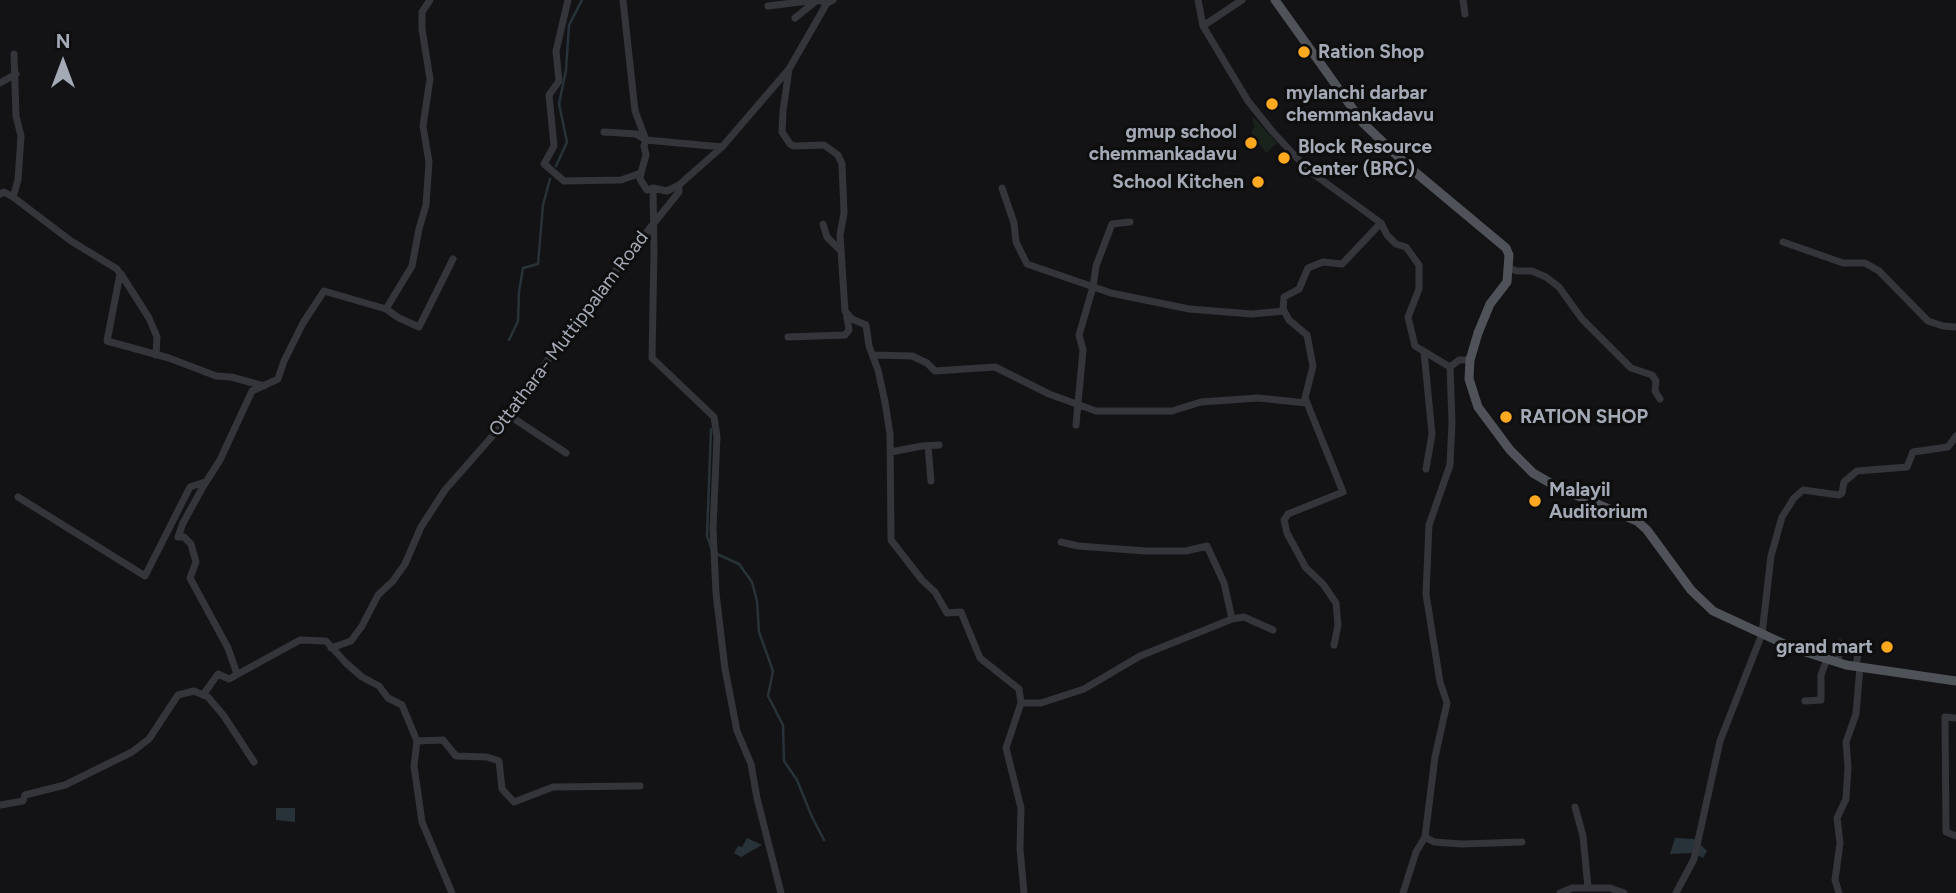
<!DOCTYPE html>
<style>
body{margin:0}
#map{position:relative;width:1956px;height:893px;overflow:hidden;background:#131315;font-family:Figtree,sans-serif}
canvas{display:block}
.north{position:absolute;left:28px;top:28px;width:70px;height:70px;-webkit-text-stroke:5px #0e0e0f;paint-order:stroke;rotate:0deg;font-size:19px;font-weight:700;line-height:28px;text-align:center;color:#a3aab6}
.north::after{content:'';display:block;margin:auto;width:24px;height:32px;background:#a3aab6;clip-path:polygon(50% 0,100% 100%,50% 72%,0 100%)}
</style>
<div id="map">
<canvas width="1956" height="893"></canvas>
<div class="north">N</div>
</div>
<script>
const context = document.querySelector('canvas').getContext('2d');
context.lineJoin = 'round';
function paint(path, color) { context.fillStyle = color; context.fill(path, 'evenodd'); }
const poly = rows => new Path2D(rows.map(r => 'M' + r).join(''));
function stroke(path, color, width, dash) { context.strokeStyle = color; context.lineWidth = width; context.lineCap = dash ? 'butt' : 'round'; context.setLineDash(dash || []); context.stroke(path); }
function drawText(font, color, halo, rows, align = 'center') {
  context.font = font + ' Figtree,sans-serif'; context.lineWidth = 6; context.setLineDash([]); context.textBaseline = 'middle'; context.strokeStyle = halo; context.fillStyle = color; for (const [text, x, y, turn = 0] of rows) {
    context.save(); context.translate(x, y); context.rotate((+turn || 0) * Math.PI / 180); context.textAlign = isNaN(turn) ? turn : align; if (halo) context.strokeText(text, 0, 0); context.fillText(text, 0, 0); context.restore();
  }
}
const green = poly([
 [1254,118,1277,143,1266,153,1251,132,1255,127,1252,120]
]);
const water = poly([
 [276,808,295,808,295,822,276,820],
 [747,838,762,845,741,857,734,853,738,846,742,847],
 [1675,838,1695,839,1707,851,1703,858,1693,853,1670,854]
]);
const stream = poly([
 [556,166,567,142,559,104,566,70,569,25,582,0],
 [509,340,518,321,519,292,523,268,538,264,543,205,550,179],
 [711,429,707,536,712,550],
 [717,554,739,564,752,582,757,601,759,632,773,671,768,696,783,725,784,761,797,780,812,817,824,840]
]);
const minor = poly([
 [568,0,556,51,559,81,549,95,554,146,544,164,564,181,621,180,641,173,646,155,644,146,646,140,722,147],
 [1198,0,1203,26,1248,101,1272,131,1308,170,1381,223],
 [1463,0,1465,14],
 [768,6,817,0,827,3],
 [795,18,816,1],
 [1203,26,1242,0],
 [789,69,783,111,782,132,790,144,794,146,824,145,838,155,842,164,844,213,840,235,845,311,852,319,866,325,869,346,878,370,885,402,890,434,891,540,922,580,935,592,947,613,961,612,980,658,1019,689,1021,703,1006,748,1021,808,1020,849,1024,893],
 [0,83,16,74],
 [604,132,636,134,646,140,635,111,623,0],
 [641,173,640,179,647,190,653,188,667,191,679,185],
 [653,188,654,251,652,358,714,417,717,437,713,529,716,593,725,669,737,731,751,764,757,798,781,893],
 [1002,188,1014,223,1016,242,1027,264,1111,293,1189,309,1252,314,1284,311],
 [0,194,4,192,13,197,71,241,117,269,120,274,107,341,169,358,216,376,231,377,264,386],
 [13,197,18,180,21,136,16,116,14,54],
 [1381,223,1387,235,1396,244,1406,247,1419,265,1419,289,1408,317,1415,346,1450,367],
 [823,224,827,237,841,251],
 [1783,242,1843,263,1865,263,1879,271,1928,321,1943,326,1956,327],
 [1509,268,1517,271,1532,271,1546,277,1559,287,1582,319,1631,368,1652,375,1656,381,1655,391,1660,399],
 [121,274,149,318,157,337,156,355],
 [386,309,399,318,419,327,453,259],
 [788,337,845,335,849,330,846,312],
 [1424,352,1432,434,1426,469],
 [873,355,912,356,927,363,935,371,995,367,1049,394,1096,411,1172,411,1201,402,1258,398,1307,403],
 [1450,367,1459,360,1470,360],
 [510,416,566,453],
 [1076,425,1083,350,1079,335,1093,287,1096,266,1112,224,1130,222],
 [928,446,931,481],
 [891,452,922,446,939,445],
 [18,497,145,576,190,487,205,482],
 [1061,542,1078,546,1146,551,1186,551,1207,546,1224,583,1232,619,1244,617,1273,630],
 [1334,645,1338,625,1336,603,1323,584,1306,568,1287,533,1284,520,1288,514,1343,492,1305,398,1313,366,1307,335,1289,320,1283,309,1284,297,1299,289,1308,268,1323,262,1342,264,1381,223],
 [331,648,351,641,362,626,378,595,393,581,405,564,421,527,445,490,510,416,571,326,679,192,679,185,722,147,789,69,827,3,833,0],
 [1838,662,1840,643],
 [1856,666,1859,647],
 [237,674,228,648,190,578,196,562,191,544,184,537,178,537,183,523,204,485,220,460,252,391,278,379,284,361,303,323,324,291,386,309,412,266,419,229,426,205,429,162,423,126,430,79,422,29,422,12,430,0],
 [203,695,218,674,229,679,300,640,326,641,346,663,362,677,379,686,388,698,402,705,417,741,414,766,422,822,452,893],
 [1805,701,1821,700,1821,675,1827,659],
 [1021,703,1041,703,1084,689,1140,656,1232,619],
 [1956,718,1945,717,1946,832,1956,836],
 [417,741,443,740,456,756,487,757,499,761,502,789,514,802,553,787,640,786],
 [0,805,23,801,25,795,65,785,132,752,149,739,178,695,194,691,208,697,224,716,254,762],
 [1575,807,1583,836,1588,888],
 [1425,837,1434,842,1462,844,1522,842],
 [1403,893,1416,852,1425,837,1435,757,1447,703,1440,682,1426,594,1429,525,1450,465,1452,422,1450,367],
 [1560,893,1572,888,1610,888,1624,893],
 [1676,893,1694,859,1720,741,1762,634,1771,556,1782,517,1794,498,1803,490,1839,495,1842,493,1844,482,1857,471,1907,467,1913,452,1948,447,1956,436],
 [1839,893,1835,880,1840,843,1837,818,1846,799,1848,767,1846,742,1856,714,1860,667]
]);
const major = poly([
 [1275,0,1363,123,1409,167,1506,248,1509,255,1507,282,1490,304,1478,333,1470,360,1469,379,1478,407,1510,450,1533,473,1557,487,1637,521,1647,530,1691,590,1713,611,1793,648,1846,665,1956,681]
]);
const markers = [
 [1304,52,7,"#ffa820"],
 [1272,104,7,"#ffa820"],
 [1251,143,7,"#ffa820"],
 [1284,158,7,"#ffa820"],
 [1258,182,7,"#ffa820"],
 [1506,417,7,"#ffa820"],
 [1535,501,7,"#ffa820"],
 [1887,647,7,"#ffa820"]
];
const poiNames = [
 ["Ration Shop",1318,52],
 ["mylanchi darbar",1286,93],
 ["chemmankadavu",1286,115],
 ["gmup school",1237,132,"right"],
 ["chemmankadavu",1237,154,"right"],
 ["Block Resource",1298,147],
 ["Center (BRC)",1298,169],
 ["School Kitchen",1244,182,"right"],
 ["RATION SHOP",1520,417],
 ["Malayil",1549,490],
 ["Auditorium",1549,512],
 ["grand mart",1873,647,"right"]
];
const streetNames = [
 ["Ottathara- Muttippalam Road",569,334,-53]
];
paint(green, '#1a231b');
paint(water, '#283239');
stroke(stream, '#283239', 2.5);
stroke(minor, '#33353a', 7);
stroke(major, '#4f5259', 9);
for (const [x, y, r, color] of markers) { const dot = new Path2D(); dot.arc(x, y, r, 0, 2 * Math.PI); context.fillStyle = color; context.fill(dot); stroke(dot, '#0e0e0f', 2.5); }
drawText('bold 19px', '#a3aab6', '#0e0e0f', poiNames, 'left');
drawText('19px', '#a3aab6', '#0e0e0f', streetNames);
</script>
